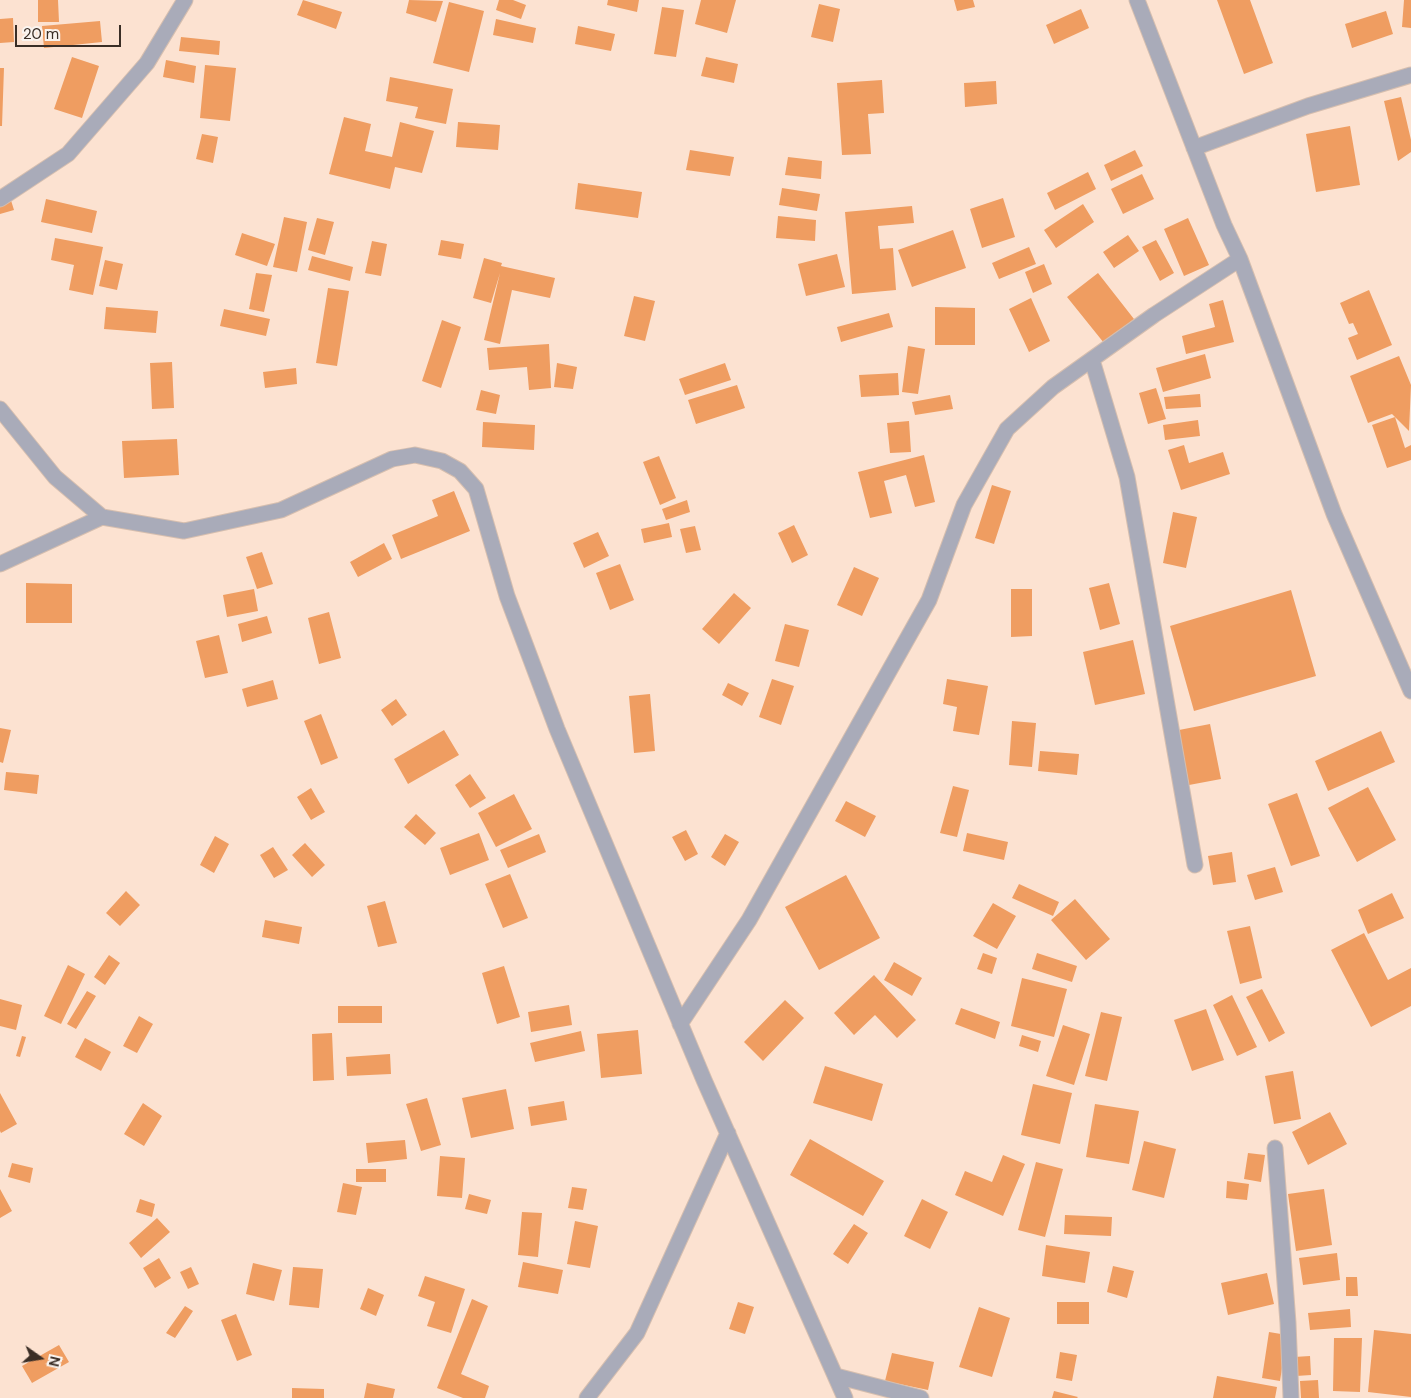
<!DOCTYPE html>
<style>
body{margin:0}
#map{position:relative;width:1411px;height:1398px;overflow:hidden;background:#fce2d1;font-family:"DM Sans",sans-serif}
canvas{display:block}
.north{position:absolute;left:15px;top:1333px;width:50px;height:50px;-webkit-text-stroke:4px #faf4ef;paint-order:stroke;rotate:103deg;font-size:14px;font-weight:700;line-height:20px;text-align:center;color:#3a2e26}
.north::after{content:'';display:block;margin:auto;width:18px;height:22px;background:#3a2e26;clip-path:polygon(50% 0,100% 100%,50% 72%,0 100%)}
.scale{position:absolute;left:15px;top:25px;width:106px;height:22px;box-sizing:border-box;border:2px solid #3a2e26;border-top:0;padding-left:6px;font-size:15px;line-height:18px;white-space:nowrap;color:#3a2e26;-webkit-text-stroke:4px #faf4ef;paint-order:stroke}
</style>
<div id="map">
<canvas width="1411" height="1398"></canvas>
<div class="north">N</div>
<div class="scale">20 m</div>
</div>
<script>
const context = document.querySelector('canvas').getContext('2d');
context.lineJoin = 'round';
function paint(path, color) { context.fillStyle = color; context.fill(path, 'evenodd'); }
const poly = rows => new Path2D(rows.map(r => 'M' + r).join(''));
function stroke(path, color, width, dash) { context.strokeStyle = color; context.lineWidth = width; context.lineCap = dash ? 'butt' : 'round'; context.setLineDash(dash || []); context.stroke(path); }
const building = poly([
 [38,0,58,0,59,22,38,22],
 [303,0,342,12,336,29,297,15],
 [409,0,443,1,436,22,406,13],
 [499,0,513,0,526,5,521,19,496,10],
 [608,0,639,0,637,12,607,5],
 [701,0,736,0,727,33,695,24],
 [954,0,973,0,975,7,957,11],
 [1217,0,1250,0,1273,63,1244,74],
 [1404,0,1411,0,1411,28,1402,27],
 [449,2,484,11,469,72,433,63],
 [819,4,840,9,833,42,811,37],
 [662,7,684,10,676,57,654,54],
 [1081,9,1089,28,1054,44,1046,25],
 [1386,11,1393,34,1352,48,1345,24],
 [13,18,14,42,0,43,0,19],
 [496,19,536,28,533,43,493,35],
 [100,21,102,42,44,48,42,26],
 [578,26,615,34,611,51,575,44],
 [181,37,220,41,219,55,179,51],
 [72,57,99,66,82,118,54,109],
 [706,57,738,64,734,83,701,76],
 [166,60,196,66,194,83,163,77],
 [205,65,236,68,230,121,200,118],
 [0,68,4,68,2,126,0,126],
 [390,77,453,89,446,124,415,118,418,107,386,101],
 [882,80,884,113,868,114,871,154,842,155,837,83],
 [996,81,997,104,965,107,964,83],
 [1401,97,1411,140,1411,152,1398,161,1384,101],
 [344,117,371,124,365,151,392,157,400,122,434,131,422,173,395,167,390,189,329,174],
 [458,122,500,125,498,150,456,147],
 [1350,126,1360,185,1316,192,1306,134],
 [202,134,218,137,213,163,196,159],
 [690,150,734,157,730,176,686,170],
 [1135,150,1143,166,1111,181,1104,165],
 [788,157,822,161,821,179,785,175],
 [1088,172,1096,189,1055,210,1047,193],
 [1142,174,1154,199,1123,214,1111,189],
 [578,183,642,192,638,218,575,209],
 [782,188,820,194,817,211,779,205],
 [9,194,14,210,0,214,0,196],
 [1003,198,1015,237,982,248,970,209],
 [46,199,97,211,92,233,41,222],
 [1083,204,1094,222,1056,248,1044,230],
 [912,206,914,223,878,226,880,249,893,248,896,290,852,294,845,212],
 [778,216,816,220,815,241,776,238],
 [284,217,307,222,297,272,273,267],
 [317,218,334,222,325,255,308,250],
 [1188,218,1209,265,1184,276,1164,229],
 [953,230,966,268,912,287,898,250],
 [242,233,275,244,267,266,235,255],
 [1128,235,1139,251,1114,268,1103,252],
 [55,238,103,247,93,295,69,290,74,265,51,260],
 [441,240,464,244,461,259,438,255],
 [1156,240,1174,273,1160,281,1142,247],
 [372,241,387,244,381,276,365,273],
 [1029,247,1036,264,999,279,992,263],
 [837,254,845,287,806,296,798,264],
 [312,256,353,267,350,281,308,270],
 [484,258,502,263,501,266,555,278,550,298,512,290,500,344,484,340,500,273,491,303,473,298],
 [105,260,123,264,117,290,99,286],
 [1044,264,1052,284,1033,293,1025,272],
 [256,273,272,275,264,312,249,309],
 [1098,273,1134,319,1104,343,1067,297],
 [328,288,349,291,337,366,316,363],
 [1369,290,1392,345,1357,360,1348,338,1358,334,1353,323,1349,324,1340,303],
 [634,296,655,301,645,341,624,336],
 [1031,298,1050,341,1029,352,1009,309],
 [1223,300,1234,342,1186,354,1182,336,1215,327,1209,304],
 [106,307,158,311,156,333,104,329],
 [935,307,975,308,975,345,935,345],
 [224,309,270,319,266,336,220,326],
 [889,313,893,327,841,342,837,327],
 [442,320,461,327,441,388,422,381],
 [549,344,551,388,529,390,527,367,489,370,487,348],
 [908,346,925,349,918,394,902,392],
 [1205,354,1211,378,1163,392,1156,368],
 [1399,356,1411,385,1409,431,1392,414,1368,423,1350,376],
 [172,362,174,408,152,409,150,363],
 [557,363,577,367,573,389,554,387],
 [725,363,731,380,685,395,679,379],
 [296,368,297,384,265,388,263,372],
 [898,373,899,395,861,397,859,375],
 [737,385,745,408,696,424,688,400],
 [1156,388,1166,419,1148,424,1139,393],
 [481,390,500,395,496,414,476,410],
 [1200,394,1201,407,1166,409,1164,397],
 [950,395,953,409,915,415,912,402],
 [1395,417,1405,448,1411,445,1411,460,1387,468,1372,425],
 [1198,420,1200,436,1165,440,1163,425],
 [909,421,911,452,890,453,887,423],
 [483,422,535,425,534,450,482,447],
 [177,439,179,475,124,478,122,441],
 [1184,445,1189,463,1223,452,1230,474,1181,490,1168,450],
 [924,455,935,502,915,507,906,475,884,481,892,513,870,518,858,472],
 [659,456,676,498,660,505,643,462],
 [992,485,1011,491,994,544,975,538],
 [454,491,470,531,401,559,392,535,438,516,432,500],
 [687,500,690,512,666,520,662,509],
 [1173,512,1197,517,1186,568,1163,563],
 [669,523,672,537,644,543,641,529],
 [794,525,808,555,792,563,778,533],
 [695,526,701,550,686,553,680,529],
 [598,532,609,556,584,568,573,543],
 [384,543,392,559,358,577,350,562],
 [262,552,273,584,257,589,246,557],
 [620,564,634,600,610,610,596,573],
 [854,567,879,578,862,616,837,605],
 [26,583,72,584,72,623,26,623],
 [1109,583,1120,624,1100,630,1089,588],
 [254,589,258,611,227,617,223,595],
 [1011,589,1032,589,1032,636,1011,637],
 [1291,590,1316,676,1194,711,1170,626],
 [734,593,751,608,719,644,702,629],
 [329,612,341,658,319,664,308,618],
 [267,616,272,633,242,642,238,624],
 [785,624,809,630,799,667,775,661],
 [219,635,228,673,205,678,196,641],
 [1133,640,1145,694,1095,705,1083,652],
 [772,679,794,686,781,725,759,717],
 [947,679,988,686,979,735,953,731,957,707,943,704],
 [273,680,278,699,247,707,242,689],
 [728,683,749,693,742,706,722,695],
 [650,694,655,751,634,753,629,696],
 [396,699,407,715,392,726,381,710],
 [321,714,338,758,321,765,304,721],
 [1012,721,1036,723,1032,767,1009,765],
 [1210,724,1221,779,1189,785,1179,730],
 [0,728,11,730,3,763,0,762],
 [444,730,459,755,408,784,394,759],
 [1381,731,1395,762,1328,791,1315,761],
 [1040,751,1079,754,1077,775,1038,771],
 [6,772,39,775,37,794,4,790],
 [470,774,486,798,470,808,455,785],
 [953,786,969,790,957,837,940,833],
 [1368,787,1396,840,1357,862,1328,808],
 [311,788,325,812,311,820,297,797],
 [1297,793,1320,856,1291,866,1268,804],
 [514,794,532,829,496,847,478,813],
 [846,801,876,816,865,837,835,821],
 [416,814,436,833,425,845,404,827],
 [686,830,698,854,685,861,672,837],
 [479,833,489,860,450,875,440,848],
 [967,833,1008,842,1004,860,963,851],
 [539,834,546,852,508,868,500,850],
 [725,834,739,842,725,866,711,857],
 [215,836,229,844,214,873,200,865],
 [305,843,325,865,312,877,292,855],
 [273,847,288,870,274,878,260,855],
 [1232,852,1236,882,1213,885,1208,856],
 [1275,867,1283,892,1255,900,1247,875],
 [510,874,528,918,503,928,485,884],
 [846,875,880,938,819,970,785,907],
 [1019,884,1059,902,1053,916,1012,898],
 [126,891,140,905,120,926,106,913],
 [1392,893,1404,918,1368,934,1358,910],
 [1075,899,1110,939,1086,960,1051,920],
 [385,901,397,943,378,947,367,906],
 [993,903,1016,916,997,949,973,936],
 [265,920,302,927,299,944,262,937],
 [1250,926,1262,978,1240,984,1227,931],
 [1364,933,1388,980,1411,968,1411,1006,1371,1027,1331,950],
 [983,953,997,958,992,974,977,969],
 [1037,953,1077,966,1072,982,1032,969],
 [109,955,120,963,105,985,94,977],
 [894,962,922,978,912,996,884,980],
 [68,965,85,974,61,1024,44,1016],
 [504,966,520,1017,497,1024,482,973],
 [874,975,916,1020,897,1038,875,1015,854,1035,834,1013],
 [1022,978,1067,989,1054,1037,1011,1026],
 [1262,989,1285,1033,1269,1042,1246,997],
 [87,991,96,996,76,1029,67,1024],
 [1232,995,1257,1047,1237,1056,1213,1005],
 [0,999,22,1005,16,1030,0,1026],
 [785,1000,804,1018,763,1061,744,1042],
 [569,1005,572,1025,531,1032,528,1012],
 [338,1006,382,1006,382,1023,338,1023],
 [961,1008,1000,1022,995,1039,955,1024],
 [1206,1009,1224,1060,1192,1071,1174,1020],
 [1101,1012,1122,1017,1107,1081,1085,1076],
 [139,1016,153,1024,137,1053,123,1046],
 [1063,1025,1090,1034,1074,1085,1046,1076],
 [638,1030,642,1074,601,1078,597,1034],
 [581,1031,585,1051,535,1062,530,1043],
 [332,1033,334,1080,313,1081,312,1034],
 [1022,1035,1041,1041,1038,1052,1019,1046],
 [22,1036,26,1037,20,1057,16,1056],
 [85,1038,111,1052,101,1071,75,1057],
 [390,1054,391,1074,347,1076,346,1057],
 [825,1066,883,1084,872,1121,813,1103],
 [1293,1071,1301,1119,1274,1124,1265,1076],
 [1033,1084,1072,1093,1060,1144,1021,1135],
 [506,1089,514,1129,471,1138,462,1098],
 [0,1093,17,1124,1,1133,0,1131],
 [427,1098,441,1145,421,1151,406,1104],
 [564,1101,567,1120,531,1126,528,1107],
 [143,1103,162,1116,144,1146,124,1134],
 [1095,1104,1139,1111,1129,1164,1086,1157],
 [1330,1112,1347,1144,1308,1165,1292,1132],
 [810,1139,884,1181,863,1216,790,1175],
 [405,1140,407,1159,368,1163,366,1143],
 [1144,1141,1176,1149,1164,1198,1132,1190],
 [1248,1153,1265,1155,1261,1182,1244,1179],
 [1003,1155,1025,1164,1003,1216,955,1195,965,1171,992,1182],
 [440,1156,465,1158,462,1198,437,1196],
 [1036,1162,1063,1169,1045,1237,1018,1230],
 [12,1163,33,1168,30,1183,8,1177],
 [356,1169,386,1169,386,1182,356,1182],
 [1227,1181,1249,1184,1247,1200,1226,1198],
 [343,1183,362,1187,356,1215,337,1212],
 [572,1187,587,1189,583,1210,568,1208],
 [0,1189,12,1211,0,1218],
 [1324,1189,1332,1245,1296,1251,1288,1194],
 [469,1194,491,1200,487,1214,465,1209],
 [140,1199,155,1204,152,1217,136,1212],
 [922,1199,948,1212,930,1249,904,1236],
 [522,1212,542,1213,538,1257,518,1255],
 [1065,1215,1112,1217,1111,1236,1064,1234],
 [157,1218,170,1232,141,1258,129,1243],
 [575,1221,598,1226,590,1268,567,1264],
 [854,1224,868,1233,848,1264,833,1254],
 [1046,1245,1090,1252,1085,1283,1042,1276],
 [1337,1253,1340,1280,1303,1285,1299,1258],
 [159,1258,171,1278,155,1288,143,1268],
 [523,1262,563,1270,558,1294,518,1287],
 [253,1263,282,1270,274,1301,246,1294],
 [1113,1266,1134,1271,1127,1298,1107,1292],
 [191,1267,199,1284,188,1289,180,1272],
 [293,1267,323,1269,319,1308,289,1305],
 [1267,1273,1274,1304,1228,1315,1221,1283],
 [425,1276,465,1289,451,1333,427,1326,435,1302,418,1296],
 [1346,1277,1357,1277,1358,1296,1346,1296],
 [368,1288,384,1295,376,1316,360,1309],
 [472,1299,488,1306,461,1374,489,1386,485,1398,463,1398,437,1388],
 [738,1302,754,1307,745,1334,729,1329],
 [1057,1302,1089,1302,1089,1324,1057,1324],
 [185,1306,193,1311,175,1338,166,1333],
 [979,1307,1010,1318,992,1377,959,1367],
 [1350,1309,1351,1327,1310,1330,1308,1313],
 [236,1314,252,1355,237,1361,221,1320],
 [1374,1330,1411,1334,1411,1397,1368,1392],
 [1269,1332,1287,1335,1280,1381,1262,1378],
 [1334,1338,1362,1338,1360,1392,1333,1391],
 [59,1345,69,1362,32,1383,22,1366],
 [1060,1352,1077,1355,1072,1381,1056,1378],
 [892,1353,934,1362,928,1390,885,1381],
 [1310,1356,1311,1375,1296,1376,1294,1357],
 [1217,1376,1277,1387,1275,1398,1213,1398],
 [1318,1380,1319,1398,1301,1398,1300,1381],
 [367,1383,395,1389,393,1398,364,1398],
 [292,1388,324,1389,324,1398,292,1398],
 [1054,1391,1078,1397,1077,1398,1052,1398]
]);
const street = poly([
 [1137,0,1224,225,1240,259,1334,514,1411,691],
 [1194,148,1308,106,1411,75],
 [0,199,68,154,147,63,185,0],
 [1092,360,1127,477,1195,865],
 [0,409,55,477,102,517,184,531,281,510,392,459,415,455,442,461,460,471,476,489,507,596,557,729,704,1080,845,1398],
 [0,564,102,517],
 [680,1024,749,920,929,600,964,505,1007,429,1053,387,1154,315,1240,259],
 [1275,1148,1288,1323,1291,1398],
 [836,1376,921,1398],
 [587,1398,637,1333,728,1133]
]);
paint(building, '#ef9d61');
stroke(street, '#d5beaf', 17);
stroke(street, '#a9abb9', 15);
</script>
